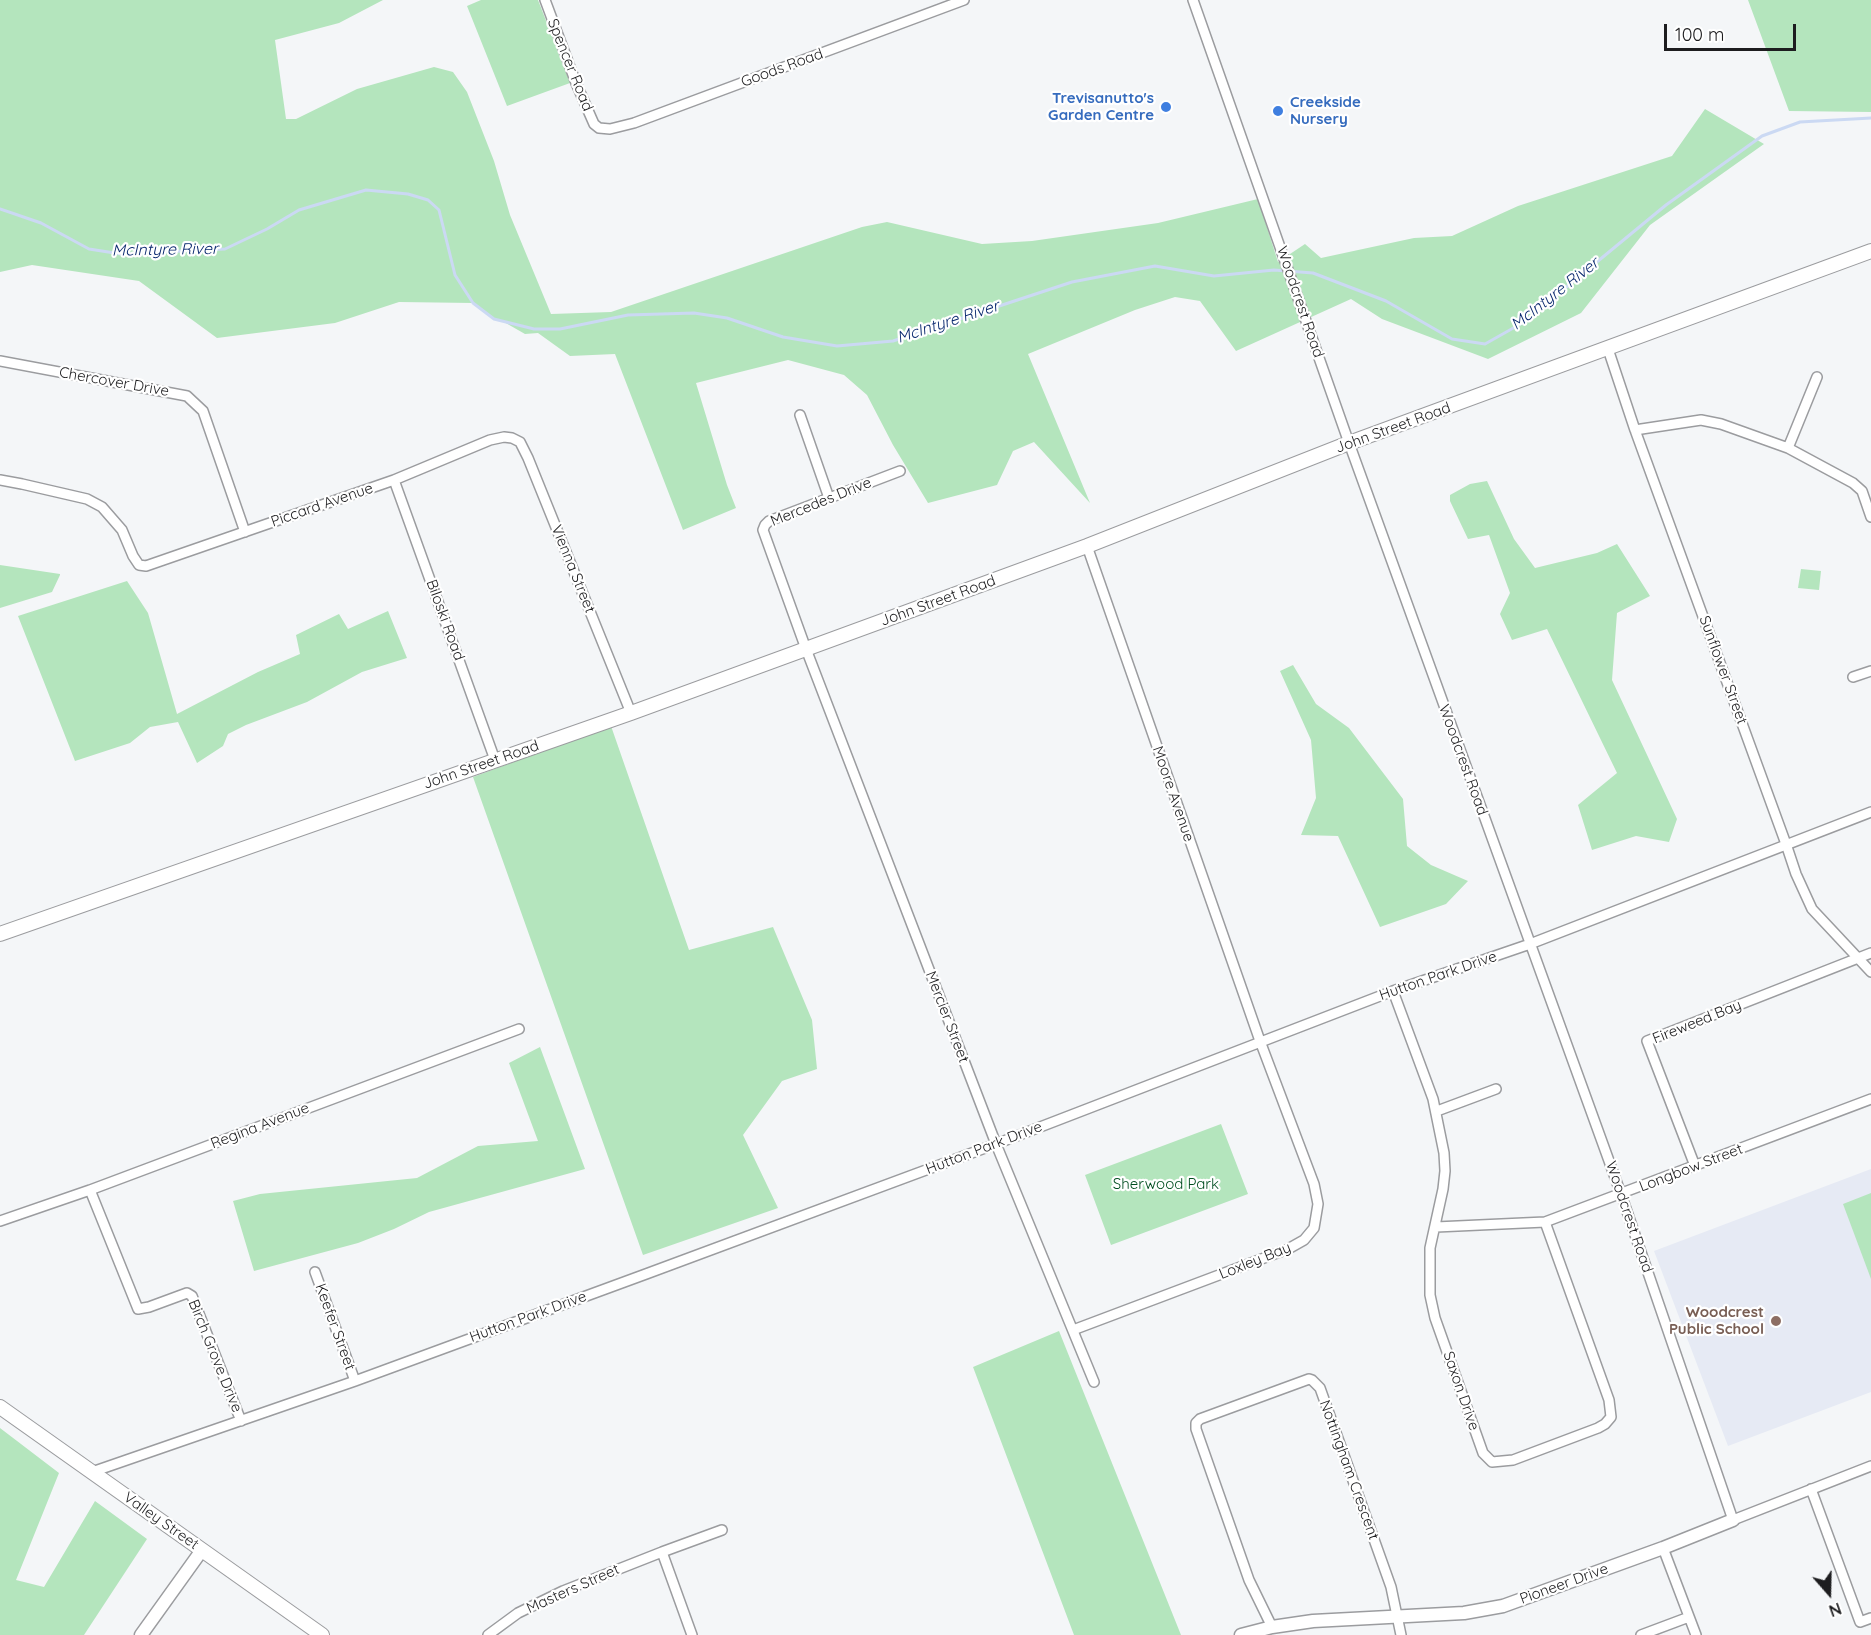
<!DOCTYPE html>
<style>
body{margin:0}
#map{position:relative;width:1871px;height:1635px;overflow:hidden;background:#f4f6f8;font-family:Quicksand,sans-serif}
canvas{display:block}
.north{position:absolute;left:1799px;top:1563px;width:60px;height:60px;-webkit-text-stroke:4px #fff;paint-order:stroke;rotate:160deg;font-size:16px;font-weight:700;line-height:24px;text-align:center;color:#1d1d1f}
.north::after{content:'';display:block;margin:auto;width:21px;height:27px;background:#1d1d1f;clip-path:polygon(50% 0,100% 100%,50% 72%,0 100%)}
.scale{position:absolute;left:1664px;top:24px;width:132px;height:27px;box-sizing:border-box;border:3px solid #1d1d1f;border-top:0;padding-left:8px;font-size:18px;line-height:21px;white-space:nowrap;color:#1d1d1f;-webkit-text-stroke:4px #fff;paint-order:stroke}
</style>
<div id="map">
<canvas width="1871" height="1635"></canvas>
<div class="north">N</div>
<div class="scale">100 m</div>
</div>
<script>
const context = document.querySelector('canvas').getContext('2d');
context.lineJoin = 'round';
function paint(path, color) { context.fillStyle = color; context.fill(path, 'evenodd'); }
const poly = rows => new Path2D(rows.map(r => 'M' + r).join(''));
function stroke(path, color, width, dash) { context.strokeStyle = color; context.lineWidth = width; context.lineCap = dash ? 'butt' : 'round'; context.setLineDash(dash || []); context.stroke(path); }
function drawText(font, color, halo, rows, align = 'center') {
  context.font = font + ' Quicksand,sans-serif'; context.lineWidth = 4.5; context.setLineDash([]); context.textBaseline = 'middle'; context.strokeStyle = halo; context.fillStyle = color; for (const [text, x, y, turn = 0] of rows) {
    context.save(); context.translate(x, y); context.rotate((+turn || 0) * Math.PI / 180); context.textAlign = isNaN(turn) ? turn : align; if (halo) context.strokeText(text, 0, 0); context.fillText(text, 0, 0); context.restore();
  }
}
const built = poly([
 [1871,1169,1871,1392,1728,1446,1654,1251]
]);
const green = poly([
 [0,0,383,0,339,23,275,40,286,119,296,119,357,89,434,67,453,72,467,92,494,161,510,215,551,314,611,312,862,227,887,222,982,244,1032,241,1158,223,1258,199,1278,262,1305,244,1321,258,1414,238,1452,236,1518,206,1672,156,1705,109,1764,144,1650,225,1581,313,1488,359,1382,319,1351,299,1236,351,1200,301,1175,297,1135,310,1028,354,1090,503,1034,442,1013,451,997,485,928,503,893,445,867,395,844,375,788,360,696,383,727,485,736,508,683,530,615,354,570,356,538,333,525,334,504,322,494,319,473,303,399,302,335,323,217,338,139,281,32,265,0,272],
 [481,0,538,0,570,83,507,106,467,6],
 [1748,0,1871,0,1871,112,1789,111],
 [1487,481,1514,539,1535,568,1597,553,1617,544,1650,596,1617,613,1612,680,1677,819,1669,842,1636,836,1592,850,1578,805,1617,773,1547,629,1512,640,1500,614,1510,593,1489,535,1468,539,1450,501,1450,495,1470,484],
 [0,565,60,574,60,575,52,592,0,608],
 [1801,569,1821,571,1819,590,1798,588],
 [127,581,148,613,177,714,258,672,300,654,296,635,339,614,348,629,388,611,407,658,362,672,307,702,246,725,228,734,223,746,197,763,178,722,150,727,130,743,75,761,18,616],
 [1293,665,1316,704,1349,728,1403,799,1407,846,1431,865,1468,881,1446,904,1380,927,1338,836,1301,835,1316,798,1311,740,1280,671],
 [611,726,689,950,773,927,812,1020,817,1069,782,1081,743,1135,778,1208,643,1255,473,777],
 [540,1047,585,1169,429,1212,394,1229,358,1243,254,1271,233,1201,260,1194,417,1178,478,1146,538,1141,509,1063],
 [1221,1124,1248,1194,1111,1245,1085,1175],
 [1871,1193,1871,1279,1843,1204],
 [1059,1331,1181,1635,1074,1635,973,1367],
 [0,1428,59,1473,16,1580,44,1587,95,1501,147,1539,84,1635,0,1635]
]);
const stream = poly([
 [0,209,41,223,89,249,121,254,225,249,267,229,299,210,366,190,408,194,428,200,439,210,455,275,473,303,494,319,534,329,560,329,628,315,694,313,727,318,783,337,837,346,893,341,1072,282,1155,266,1214,276,1274,270,1313,273,1386,301,1452,339,1485,344,1524,322,1666,205,1762,136,1800,122,1871,118]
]);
const minor = poly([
 [545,0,576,83,594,124,599,128,610,129,634,123,964,0],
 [1193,0,1349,443,1621,1194,1733,1520,1871,1466],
 [1608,349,1635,430,1786,844,1796,874,1812,909,1871,972],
 [0,361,187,396,203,411,245,532],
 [800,415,829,498],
 [1635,430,1701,420,1721,424,1788,448,1853,483,1862,491,1871,517],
 [1788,448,1817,377],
 [900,471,769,521,765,525,763,530,806,649,996,1144,1094,1382],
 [0,480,22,484,87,499,102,507,122,530,133,556,139,565,146,566,394,480,490,440,504,437,512,438,520,442,528,458,631,713],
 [394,480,495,760],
 [1853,677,1871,671],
 [1393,991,1433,1099,1444,1153,1445,1171,1443,1189,1430,1248,1430,1295,1435,1318,1483,1453,1492,1462,1513,1460,1598,1428,1605,1424,1611,1417,1609,1400,1545,1222],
 [1437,1111,1496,1089],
 [1695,1166,1647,1041,1871,953],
 [90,1190,138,1309,149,1307,187,1293,192,1296,241,1421],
 [0,1221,90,1190,519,1029],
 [1436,1227,1545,1222,1871,1099],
 [315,1272,355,1381],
 [1073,1330,1288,1249,1304,1240,1314,1228,1318,1204,1314,1184,1260,1041,1087,546],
 [92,1472,355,1381,646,1274,996,1144,1393,991,1530,944,1871,812],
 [1811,1489,1860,1622,1871,1618],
 [1663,1548,1696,1635],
 [662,1552,692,1635],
 [1272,1627,1249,1580,1196,1429,1196,1423,1200,1419,1309,1379,1312,1380,1320,1388,1391,1587,1401,1635],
 [488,1635,518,1613,563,1591,662,1552,722,1530],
 [1641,1635,1689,1617]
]);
const tertiary = poly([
 [141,1635,202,1550],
 [1241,1635,1272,1627,1313,1621,1464,1613,1503,1606,1663,1548,1733,1520]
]);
const secondary = poly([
 [0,934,631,713,1087,546,1349,443,1871,251],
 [0,1407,322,1635]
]);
const markers = [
 [1166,107,6,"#3f7fe0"],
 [1278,111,6,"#3f7fe0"],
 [1776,1321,6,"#8d6e63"]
];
const streetNames = [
 ["Spencer Road",570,65,68],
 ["Goods Road",782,68,-20],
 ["Woodcrest Road",1300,302,71],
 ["Chercover Drive",114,382,10],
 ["John Street Road",1393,428,-20],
 ["Mercedes Drive",821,502,-22],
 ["Piccard Avenue",322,505,-19],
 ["Vienna Street",573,569,68],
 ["John Street Road",938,601,-20],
 ["Biloski Road",445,620,70],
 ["Sunflower Street",1723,670,70],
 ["Woodcrest Road",1463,760,70],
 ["John Street Road",481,765,-19],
 ["Moore Avenue",1173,794,71],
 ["Hutton Park Drive",1438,976,-19],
 ["Mercier Street",947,1017,69],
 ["Fireweed Bay",1697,1022,-22],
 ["Regina Avenue",260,1126,-21],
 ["Hutton Park Drive",984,1148,-21],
 ["Longbow Street",1691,1168,-21],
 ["Woodcrest Road",1629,1217,71],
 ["Loxley Bay",1255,1261,-22],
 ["Hutton Park Drive",528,1317,-20],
 ["Keefer Street",335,1327,70],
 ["Birch Grove Drive",215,1356,68],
 ["Saxon Drive",1461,1391,71],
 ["Nottingham Crescent",1349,1470,70],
 ["Valley Street",161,1521,35],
 ["Pioneer Drive",1564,1584,-20],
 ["Masters Street",573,1589,-24]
];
const shopNames = [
 ["Trevisanutto's",1154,98],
 ["Garden Centre",1154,115],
 ["Creekside",1290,102,"left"],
 ["Nursery",1290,119,"left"]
];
const parkNames = [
 ["Sherwood Park",1166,1184]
];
const educationNames = [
 ["Woodcrest",1764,1312],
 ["Public School",1764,1329]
];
const waterNames = [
 ["McIntyre River",165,250,-1],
 ["McIntyre River",1555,294,-38],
 ["McIntyre River",948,322,-18]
];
paint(built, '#e6eaf4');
paint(green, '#b4e5bd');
stroke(stream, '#cbd9f3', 3);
stroke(minor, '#9b9c9f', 12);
stroke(tertiary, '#9b9c9f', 15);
stroke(secondary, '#9b9c9f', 16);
stroke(minor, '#fff', 9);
stroke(tertiary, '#fff', 12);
stroke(secondary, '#fff', 14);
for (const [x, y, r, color] of markers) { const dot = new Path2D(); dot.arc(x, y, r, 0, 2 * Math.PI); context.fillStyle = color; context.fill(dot); stroke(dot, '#fff', 2); }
drawText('15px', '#1d1d1f', '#fff', streetNames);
drawText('bold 15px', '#366cbe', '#fff', shopNames, 'right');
drawText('15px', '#004e20', '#fff', parkNames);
drawText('bold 15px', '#785e54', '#fff', educationNames, 'right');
drawText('italic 16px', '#09286e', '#fff', waterNames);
</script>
